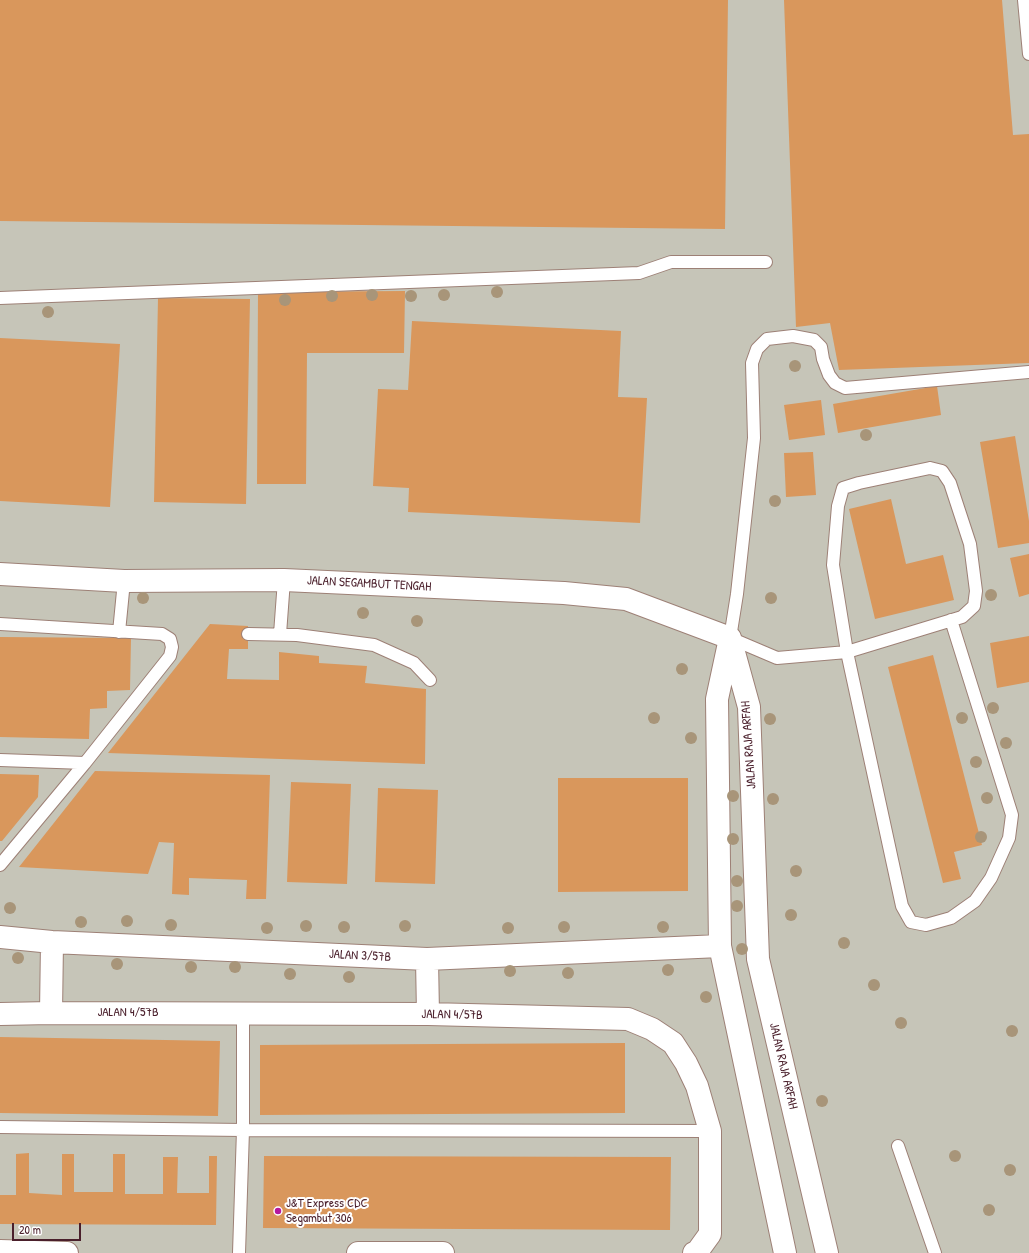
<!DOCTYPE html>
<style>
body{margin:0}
#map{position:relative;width:1029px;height:1253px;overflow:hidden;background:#f0e0c0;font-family:"Patrick Hand",sans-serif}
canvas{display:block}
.scale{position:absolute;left:12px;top:1223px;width:69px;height:18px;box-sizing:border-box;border:2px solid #4a1f2b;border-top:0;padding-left:5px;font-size:12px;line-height:14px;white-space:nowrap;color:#4a1f2b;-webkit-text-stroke:3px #fff;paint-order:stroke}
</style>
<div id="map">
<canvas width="1029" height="1253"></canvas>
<div class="scale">20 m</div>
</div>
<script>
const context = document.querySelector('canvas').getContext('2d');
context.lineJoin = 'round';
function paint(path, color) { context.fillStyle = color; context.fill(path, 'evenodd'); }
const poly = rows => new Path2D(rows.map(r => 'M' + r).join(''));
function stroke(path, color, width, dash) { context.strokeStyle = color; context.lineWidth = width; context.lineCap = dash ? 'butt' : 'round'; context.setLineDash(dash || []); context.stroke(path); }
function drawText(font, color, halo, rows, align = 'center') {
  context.font = font + ' "Patrick Hand",sans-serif'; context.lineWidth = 4; context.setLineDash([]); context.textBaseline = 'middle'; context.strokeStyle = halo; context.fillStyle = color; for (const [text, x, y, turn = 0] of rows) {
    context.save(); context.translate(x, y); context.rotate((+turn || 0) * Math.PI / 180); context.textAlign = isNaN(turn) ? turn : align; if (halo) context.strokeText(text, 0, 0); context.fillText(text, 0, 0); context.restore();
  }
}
const industrial = poly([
 [0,0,1029,0,1029,1253,0,1253]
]);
const building = poly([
 [0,0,728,0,725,229,0,221],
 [784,0,1002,0,1013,135,1029,134,1029,363,839,370,830,323,796,327],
 [405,291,404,353,307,353,306,484,257,484,258,292],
 [158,298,250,299,246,504,154,502],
 [412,321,621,331,618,397,647,398,640,523,408,512,409,488,373,486,378,389,408,390],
 [0,338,120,344,110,507,0,501],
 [937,386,941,415,838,433,833,404],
 [821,400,825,435,789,440,784,405],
 [1015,436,1029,521,1029,543,998,548,980,442],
 [813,452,816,495,786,497,784,453],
 [891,499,906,564,943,555,954,600,875,619,849,509],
 [1029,554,1029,594,1019,597,1010,558],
 [210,624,248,626,248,649,229,649,227,679,279,680,279,652,319,656,319,663,367,666,365,683,426,689,425,764,108,753],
 [1029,636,1029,682,997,688,990,643],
 [0,637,131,638,130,690,107,691,107,708,90,709,89,739,0,737],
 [933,655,982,845,954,852,961,879,943,883,888,667],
 [95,771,270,775,266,899,246,899,247,880,189,878,189,895,172,894,174,843,159,842,148,874,19,867],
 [0,774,39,775,38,797,2,841,0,841],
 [558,778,688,778,688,891,558,892],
 [291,782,351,784,347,884,287,882],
 [378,788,438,790,435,884,375,882],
 [0,1037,220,1041,218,1116,0,1113],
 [625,1043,625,1113,260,1115,260,1045],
 [29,1153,29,1193,62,1195,62,1154,74,1154,74,1192,113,1192,113,1154,125,1154,125,1194,163,1194,163,1157,178,1157,177,1193,209,1193,209,1156,217,1156,216,1225,0,1224,0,1195,16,1195,16,1154],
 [264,1156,671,1157,670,1230,263,1228]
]);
const service = poly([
 [1024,0,1029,54],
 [0,298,639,273,671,262,766,262],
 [930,468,942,471,950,483,970,544,976,591,974,606,962,617,847,652,833,565,838,506,843,488,859,483,930,468],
 [951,620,1012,815,1009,838,991,878,975,901,951,918,926,925,911,922,902,906,847,652,777,658,730,638,737,594,754,438,752,363,757,349,767,339,793,336,814,340,821,347,823,359,829,375,835,383,845,388,1029,372],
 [0,624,162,634,170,639,172,647,170,656,85,763,0,865],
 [119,632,124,581],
 [248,634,297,635,374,645,414,663,430,680],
 [280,634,284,580],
 [0,760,85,763],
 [0,1127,243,1130,710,1131],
 [898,1146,935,1253],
 [239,1253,243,1130,243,1014]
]);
const minor = poly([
 [0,574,124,581,284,580,564,593,626,599,730,638],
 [730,638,749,707,758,959,827,1253],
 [729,643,717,699,720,946,785,1253],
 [0,937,52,942,427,959,720,946],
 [427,959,428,1014],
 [51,1013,52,942],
 [0,1014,51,1013,428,1014,628,1019,652,1029,673,1043,686,1063,697,1086,710,1131,710,1234,697,1252,694,1253],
 [0,1251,67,1253],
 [358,1253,443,1253]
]);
const trees = [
 [497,292],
 [372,295],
 [444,295],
 [332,296],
 [411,296],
 [285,300],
 [48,312],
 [795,366],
 [866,435],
 [775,501],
 [991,595],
 [143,598],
 [771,598],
 [363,613],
 [417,621],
 [682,669],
 [993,708],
 [654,718],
 [962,718],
 [770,719],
 [691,738],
 [1006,743],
 [976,762],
 [733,796],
 [987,798],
 [773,799],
 [981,837],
 [733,839],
 [796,871],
 [737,881],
 [737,906],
 [10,908],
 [791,915],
 [127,921],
 [81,922],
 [171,925],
 [306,926],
 [405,926],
 [344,927],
 [564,927],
 [663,927],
 [267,928],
 [508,928],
 [844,943],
 [742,949],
 [18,958],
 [117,964],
 [191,967],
 [235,967],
 [668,970],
 [510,971],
 [568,973],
 [290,974],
 [349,977],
 [874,985],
 [706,997],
 [901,1023],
 [1012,1031],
 [822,1101],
 [955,1156],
 [1010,1170],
 [989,1210]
];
const markers = [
 [278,1211,4,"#b5179e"]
];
const streetNames = [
 ["JALAN SEGAMBUT TENGAH",369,584,3],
 ["JALAN RAJA ARFAH",749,745,-94],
 ["JALAN 3/57B",360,956,3],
 ["JALAN 4/57B",128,1013],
 ["JALAN 4/57B",452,1015,1],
 ["JALAN RAJA ARFAH",783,1066,77]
];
const poiNames = [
 ["J&T Express CDC",286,1204],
 ["Segambut 306",286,1219]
];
paint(industrial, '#c6c5b8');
paint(building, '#d9975c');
stroke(service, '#9d8076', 14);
stroke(minor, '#9d8076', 24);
stroke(service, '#fff', 12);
stroke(minor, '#fff', 22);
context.fillStyle = '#a89579';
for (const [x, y] of trees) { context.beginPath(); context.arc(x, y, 6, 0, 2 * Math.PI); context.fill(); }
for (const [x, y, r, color] of markers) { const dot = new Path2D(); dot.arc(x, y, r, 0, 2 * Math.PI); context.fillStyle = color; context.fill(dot); stroke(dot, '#fff', 1.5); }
drawText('13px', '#4a1f2b', '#fff', streetNames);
drawText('13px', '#4a1f2b', '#fff', poiNames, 'left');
</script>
